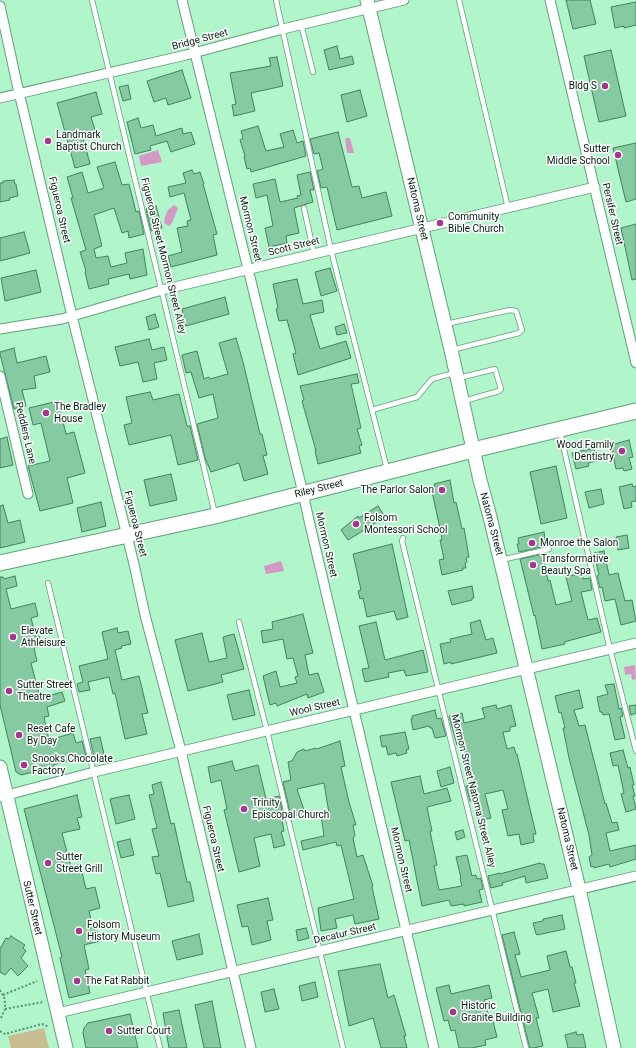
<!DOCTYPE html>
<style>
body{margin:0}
canvas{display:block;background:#b0f6ca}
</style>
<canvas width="636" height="1048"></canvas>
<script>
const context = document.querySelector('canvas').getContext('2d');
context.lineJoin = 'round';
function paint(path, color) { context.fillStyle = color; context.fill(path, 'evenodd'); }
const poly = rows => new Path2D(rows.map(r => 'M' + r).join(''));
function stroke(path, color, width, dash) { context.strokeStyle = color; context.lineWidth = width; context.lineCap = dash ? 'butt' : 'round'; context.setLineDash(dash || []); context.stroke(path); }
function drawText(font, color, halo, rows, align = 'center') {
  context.font = font + ' Roboto,sans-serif'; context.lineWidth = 3; context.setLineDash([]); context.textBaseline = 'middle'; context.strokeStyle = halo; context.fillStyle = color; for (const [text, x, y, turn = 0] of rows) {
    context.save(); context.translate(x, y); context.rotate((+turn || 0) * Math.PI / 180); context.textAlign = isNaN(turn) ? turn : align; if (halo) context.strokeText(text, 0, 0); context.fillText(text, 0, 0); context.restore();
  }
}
const green = poly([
 [44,1028,49,1048,11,1048,8,1036]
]);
const water = poly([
 [345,138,350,138,354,153,347,153],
 [158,150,162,162,141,166,139,156],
 [174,205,178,208,172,223,169,226,164,223,165,217,168,210],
 [281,561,284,571,266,574,264,566],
 [635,665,636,679,632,680,631,674,625,675,624,667]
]);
const building = poly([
 [566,0,590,0,596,24,573,29,566,0],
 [636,2,636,25,624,28,624,26,615,28,611,7,636,2],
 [337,46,340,59,352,56,354,64,329,70,324,50,337,46],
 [611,50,626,116,599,122,584,56,611,50],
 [277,57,283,86,251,93,255,111,234,116,232,105,236,104,230,73,271,66,269,58,277,57],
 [182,70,191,98,168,105,166,98,154,102,147,81,182,70],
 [128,85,131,99,123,101,119,87,128,85],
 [360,90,367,116,347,122,341,95,360,90],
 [96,92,102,114,91,117,96,133,83,137,90,164,75,168,57,103,96,92],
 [138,118,141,128,153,125,156,136,182,128,183,134,191,132,195,144,171,152,167,141,150,146,151,150,135,154,127,122,138,118],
 [258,126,266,151,284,147,280,134,293,130,297,143,303,141,306,156,251,172,250,168,247,169,244,157,245,156,240,140,243,138,241,131,258,126],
 [338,132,352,187,359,186,362,198,386,192,392,216,337,230,327,187,321,188,317,171,323,169,319,153,314,154,310,139,338,132],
 [636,143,636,199,626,202,613,148,636,143],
 [115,162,122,185,129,184,136,212,139,211,144,234,129,238,128,231,122,233,114,208,94,215,102,246,94,249,96,258,108,256,111,267,127,263,125,253,143,249,147,275,130,279,129,274,108,279,109,284,89,289,85,272,86,271,80,252,86,250,71,198,73,198,67,177,82,172,88,193,104,188,97,167,115,162],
 [192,170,194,174,200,172,204,184,203,184,217,234,213,235,217,255,171,267,168,256,182,252,177,228,188,226,187,221,191,220,184,193,170,197,168,187,186,183,183,173,192,170],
 [310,172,314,190,310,190,313,202,294,208,299,233,286,236,287,243,269,247,265,228,273,226,267,195,256,198,253,184,275,179,280,202,298,198,297,196,301,195,297,175,310,172],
 [14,180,15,184,16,184,18,196,9,198,10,200,0,202,0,183,3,183,3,181,14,180],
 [156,206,162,228,151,231,146,209,156,206],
 [636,224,636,279,632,280,621,228,636,224],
 [24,232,30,253,0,261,0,238,24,232],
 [330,268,337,291,321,296,315,272,330,268],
 [36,270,41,292,5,301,1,278,36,270],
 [297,279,303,304,322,300,324,312,310,315,320,349,346,341,351,358,298,375,293,354,296,353,287,320,279,321,276,309,278,308,273,284,297,279],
 [225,297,229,314,186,326,182,309,225,297],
 [155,314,159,327,149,330,146,317,155,314],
 [344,324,347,333,337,335,335,327,344,324],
 [236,338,243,362,260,434,262,434,267,455,263,456,268,474,244,481,239,463,211,472,205,458,197,424,218,418,213,394,199,398,191,372,186,373,182,355,197,351,204,379,209,377,210,379,228,374,219,343,236,338],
 [149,339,152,350,164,347,167,360,154,363,157,379,143,382,138,362,120,366,115,347,149,339],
 [14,348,17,363,46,356,50,372,34,376,36,388,22,390,26,406,14,409,0,354,0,352,14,348],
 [357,374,359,383,351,384,361,428,357,429,362,445,359,446,361,453,318,464,315,451,316,451,302,401,304,400,300,386,357,374],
 [150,392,153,400,179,394,187,426,190,426,198,460,178,465,171,435,129,445,124,425,132,423,126,397,150,392],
 [58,401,66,434,74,432,85,473,67,478,73,503,40,511,28,466,50,461,41,423,33,425,29,408,58,401],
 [7,437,13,465,0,468,0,439,7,437],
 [629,440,633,457,629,458,632,469,624,471,623,468,616,469,611,445,629,440],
 [594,448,597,461,588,463,589,466,576,469,572,453,594,448],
 [556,466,567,518,541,524,530,472,556,466],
 [171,474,177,500,150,506,144,480,171,474],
 [450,480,454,503,456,502,462,529,464,528,469,557,466,558,467,562,465,563,466,568,463,568,463,570,442,575,439,560,444,559,440,540,442,540,441,533,431,487,435,486,434,484,450,480],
 [632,484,633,487,636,486,636,501,631,502,632,507,624,509,619,487,632,484],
 [601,489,604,504,589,508,585,492,601,489],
 [101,502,106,526,82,532,77,508,101,502],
 [3,505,8,523,20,520,25,542,0,548,0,506,3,505],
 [378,506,385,517,348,540,341,530,358,516,359,518,378,506],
 [544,532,546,546,519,552,517,544,519,544,518,538,544,532],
 [627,535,629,548,618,550,616,537,627,535],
 [392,544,408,617,397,620,394,611,367,617,363,598,360,599,358,591,361,590,353,554,392,544],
 [604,551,609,575,618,573,625,601,632,600,636,621,621,625,615,599,605,601,602,587,600,588,597,576,599,575,594,553,604,551],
 [543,554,548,581,550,580,556,605,572,601,566,577,582,573,583,579,590,578,592,590,581,592,588,620,597,618,601,632,564,642,565,644,542,649,535,615,534,616,520,559,543,554],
 [15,576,17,586,6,589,11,609,35,603,38,616,31,618,36,637,39,636,42,646,34,648,37,661,31,663,40,698,62,692,65,701,47,707,49,716,44,717,49,740,73,733,76,743,82,741,86,756,53,765,53,767,21,775,16,772,0,705,0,577,3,577,4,579,15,576],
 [472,586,474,598,472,598,472,600,452,605,448,591,472,586],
 [303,614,313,653,305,655,309,675,318,673,324,692,308,698,307,694,277,706,276,703,270,705,263,676,276,671,280,687,297,683,295,677,298,676,293,658,287,659,283,639,263,643,261,631,273,629,272,622,303,614],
 [480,620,486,640,493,638,497,653,451,664,451,662,444,664,440,644,451,642,450,639,472,634,470,623,480,620],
 [376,622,385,660,423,650,428,672,406,676,404,670,388,673,389,677,365,682,362,669,369,668,359,626,376,622],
 [117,628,118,633,128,631,131,644,121,646,122,648,115,650,122,680,139,676,148,713,142,714,147,734,125,739,115,693,113,694,109,677,88,682,90,690,79,692,77,684,83,682,79,666,108,659,102,632,117,628],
 [202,633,209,662,227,658,223,637,234,634,244,669,221,675,223,682,188,691,175,640,202,633],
 [614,684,619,709,621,708,623,716,620,717,625,738,615,740,609,714,603,715,602,712,600,712,597,697,608,694,605,685,614,684],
 [249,690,255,715,233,720,227,695,249,690],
 [579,690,583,708,574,710,579,726,585,725,605,804,606,803,612,823,617,822,619,830,606,833,610,851,636,845,636,859,610,867,609,864,594,868,593,866,591,867,589,857,592,855,589,835,569,758,563,728,565,728,561,712,559,713,555,696,579,690],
 [496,705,497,709,511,705,516,726,510,727,510,731,503,732,507,749,514,747,516,754,517,754,536,834,533,834,534,842,521,845,519,834,508,836,502,810,508,809,503,790,485,794,491,818,478,821,473,801,470,801,466,786,473,785,463,744,457,745,449,716,462,713,464,723,485,718,482,708,496,705],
 [636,705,636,713,631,715,629,706,636,705],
 [435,710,437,719,441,718,446,736,435,738,432,728,430,728,429,726,413,730,411,719,412,719,412,716,435,710],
 [405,732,409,749,406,750,407,753,397,756,396,753,388,755,386,746,382,747,380,736,405,732],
 [100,737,105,758,95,761,90,739,100,737],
 [340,741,345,766,341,767,349,802,356,825,353,825,355,836,353,838,357,857,363,855,373,886,372,887,379,919,355,924,353,915,335,919,337,928,321,931,318,908,354,899,341,845,337,846,336,842,303,850,301,841,324,836,321,815,329,813,324,783,297,789,305,813,291,817,283,782,291,780,288,762,292,761,297,752,304,749,305,751,316,748,317,749,340,741],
 [623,750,628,768,630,767,634,785,632,785,635,796,633,796,636,809,626,812,621,794,624,793,618,765,613,766,610,753,623,750],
 [232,761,235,771,258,765,266,799,279,796,284,819,282,820,284,831,281,832,285,845,274,848,271,834,254,838,260,866,239,872,224,810,227,809,221,780,211,783,208,767,232,761],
 [450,767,454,783,441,787,437,771,450,767],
 [420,776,424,794,447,788,451,801,427,807,432,831,430,831,437,865,434,866,439,890,462,886,460,879,461,878,456,857,467,855,472,876,476,875,477,879,481,878,483,889,479,890,482,902,464,906,464,904,451,906,449,900,422,906,409,840,405,841,391,782,420,776],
 [161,782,171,824,174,823,187,882,190,882,194,901,168,907,160,873,156,874,152,857,159,856,152,829,157,828,149,795,154,794,152,785,161,782],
 [77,795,82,817,77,818,80,829,62,833,71,867,80,864,86,889,95,887,100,908,89,911,93,928,94,927,95,932,97,931,100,941,84,945,89,969,85,970,90,993,69,998,60,958,62,957,24,809,77,795],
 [129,795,135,819,116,824,110,799,129,795],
 [463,830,465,837,457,840,455,832,463,830],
 [130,839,134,855,121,858,117,842,130,839],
 [540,863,541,864,544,864,548,878,526,883,525,876,502,883,503,885,491,888,488,876,500,873,500,874,540,863],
 [268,898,273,920,267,921,271,940,252,945,248,926,242,927,237,905,268,898],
 [562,915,565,929,537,935,536,934,533,923,543,921,543,919,562,915],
 [306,928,309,938,298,941,296,930,306,928],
 [514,932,520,954,515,955,521,977,550,970,547,956,566,951,570,967,572,967,576,983,574,983,580,1006,553,1012,548,989,532,993,539,1018,536,1018,543,1046,533,1048,530,1048,528,1041,502,935,514,932],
 [199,934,203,954,177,960,172,941,199,934],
 [11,936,25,945,23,948,26,951,21,958,28,966,18,976,11,968,5,975,0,972,0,949,6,938,9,939,11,936],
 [380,964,388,998,394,995,406,1036,404,1036,407,1048,381,1048,373,1018,349,1026,338,971,380,964],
 [315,982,318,997,302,1001,299,986,315,982],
 [449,985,451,994,489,985,492,998,484,1000,489,1017,492,1017,497,1037,485,1040,486,1045,472,1048,459,1048,455,1030,451,1031,448,1020,444,1021,436,988,449,985],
 [274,989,279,1009,265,1012,261,992,274,989],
 [212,1001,221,1048,204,1048,195,1005,212,1001],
 [179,1010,187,1048,169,1048,163,1013,179,1010],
 [130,1014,138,1048,86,1048,83,1033,84,1028,88,1023,130,1014],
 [576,1032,577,1035,583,1034,586,1048,568,1048,565,1035,576,1032]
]);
const path = poly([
 [0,990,4,997,5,1003,5,1009,0,1020],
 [3,995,37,981],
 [5,1009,43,1002],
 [0,1031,5,1034,42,1024,49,1027]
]);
const lane = poly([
 [92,0,215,514],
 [276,0,331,250,387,469],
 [459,0,508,208],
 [301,24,313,72],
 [304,208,314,254],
 [446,324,510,310,516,311,522,330,519,333,452,350],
 [459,378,495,369,501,389,499,391,464,401],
 [372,410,417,397,432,379,454,373],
 [560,432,608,641,636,751],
 [403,538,402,541,526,1048],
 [501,560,549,549],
 [48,583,160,1048],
 [239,622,267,731,343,1048]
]);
const street = poly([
 [182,0,303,493,310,525,434,1048],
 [550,0,636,363],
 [0,6,17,84,72,316,134,564,145,615,181,751,251,1048],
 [0,98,186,55,283,29,404,0],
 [0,329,62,319,162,290,595,187],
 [0,376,28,494],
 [0,797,94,772,636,643],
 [58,1013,636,876]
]);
const secondary = poly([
 [367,0,451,350,480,480,490,517,579,889,614,1048],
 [0,767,66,1048]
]);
const primary = poly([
 [0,563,215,516,473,450,636,411]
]);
const markers = [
 [605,86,4,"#a63490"],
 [48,141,4,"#a63490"],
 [618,155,4,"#a63490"],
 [440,223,4,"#a63490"],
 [46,413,4,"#a63490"],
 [622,451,4,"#a63490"],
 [442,490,4,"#a63490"],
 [356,524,4,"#a63490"],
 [532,543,4,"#a63490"],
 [533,565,4,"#a63490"],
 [13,637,4,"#a63490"],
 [9,691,4,"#a63490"],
 [19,735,4,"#a63490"],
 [24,765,4,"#a63490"],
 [244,809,4,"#a63490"],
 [48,863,4,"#a63490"],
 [79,931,4,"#a63490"],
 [77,981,4,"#a63490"],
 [453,1012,4,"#a63490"],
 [109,1031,4,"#a63490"]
];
const streetNames = [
 ["Bridge Street",200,40,-15],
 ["Natoma Street",417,209,77],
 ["Figueroa Street",59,210,77],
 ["Persifer Street",612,214,77],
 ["Mormon Street",250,229,76],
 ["Scott Street",294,247,-14],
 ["Figueroa Street Mormon Street Alley",163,256,76],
 ["Peddlers Lane",25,433,77],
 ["Riley Street",319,489,-14],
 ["Figueroa Street",135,524,76],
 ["Natoma Street",491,524,75],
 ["Mormon Street",326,545,77],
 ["Wool Street",315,708,-13],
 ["Mormon Street Natoma Street Alley",473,791,76],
 ["Figueroa Street",213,839,77],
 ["Natoma Street",567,839,77],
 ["Mormon Street",401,860,77],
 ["Sutter Street",32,908,77],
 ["Decatur Street",345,934,-13]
];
const poiNames = [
 ["Bldg S",597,86,"right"],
 ["Landmark",56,135],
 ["Baptist Church",56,147],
 ["Sutter",610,149,"right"],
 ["Middle School",610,161,"right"],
 ["Community",448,217],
 ["Bible Church",448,229],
 ["The Bradley",54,407],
 ["House",54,419],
 ["Wood Family",614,445,"right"],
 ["Dentistry",614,457,"right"],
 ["The Parlor Salon",434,490,"right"],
 ["Folsom",364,518],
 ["Montessori School",364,530],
 ["Monroe the Salon",540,543],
 ["Transformative",541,559],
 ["Beauty Spa",541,571],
 ["Elevate",21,631],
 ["Athleisure",21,643],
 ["Sutter Street",17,685],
 ["Theatre",17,697],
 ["Reset Cafe",27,729],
 ["By Day",27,741],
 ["Snooks Chocolate",32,759],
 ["Factory",32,771],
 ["Trinity",252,803],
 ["Episcopal Church",252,815],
 ["Sutter",56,857],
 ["Street Grill",56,869],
 ["Folsom",87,925],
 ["History Museum",87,937],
 ["The Fat Rabbit",85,981],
 ["Historic",461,1006],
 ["Granite Building",461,1018],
 ["Sutter Court",117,1031]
];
paint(green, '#c7bd91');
paint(water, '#d398c3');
paint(building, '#86caa1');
stroke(building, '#40835d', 1);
stroke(lane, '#5fa27b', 6);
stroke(street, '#5fa27b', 11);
stroke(secondary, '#5fa27b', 15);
stroke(primary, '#5fa27b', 17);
stroke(path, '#5e8f71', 2, [2, 2]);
stroke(lane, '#fff', 4.5);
stroke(street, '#fff', 9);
stroke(secondary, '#fff', 13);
stroke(primary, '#fff', 15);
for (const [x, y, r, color] of markers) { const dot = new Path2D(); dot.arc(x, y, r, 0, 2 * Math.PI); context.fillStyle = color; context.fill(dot); stroke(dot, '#fff', 1.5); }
drawText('10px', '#011c0d', '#fff', streetNames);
drawText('10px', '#011c0d', '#fff', poiNames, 'left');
</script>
